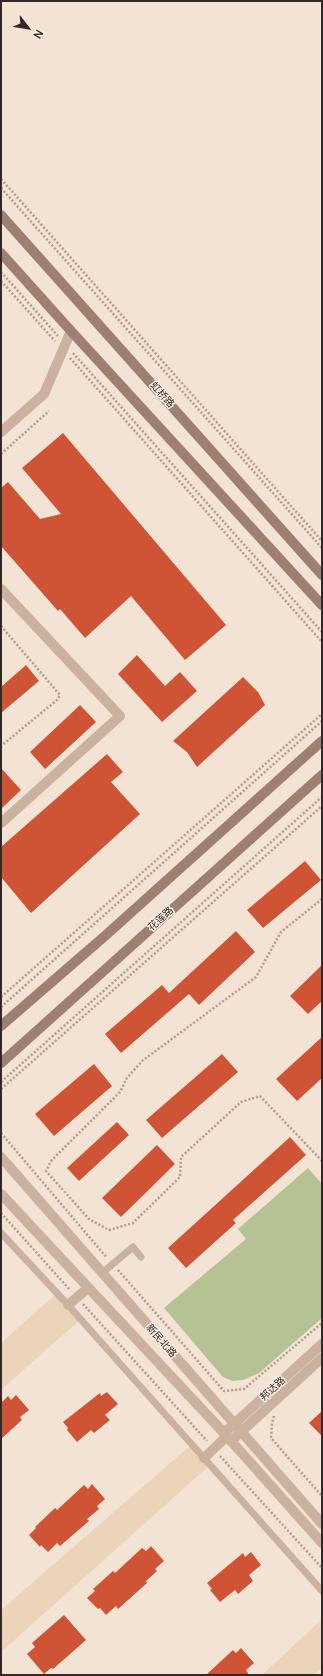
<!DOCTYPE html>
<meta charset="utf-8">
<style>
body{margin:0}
#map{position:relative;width:323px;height:1676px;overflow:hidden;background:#f2e3d4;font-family:Manrope,sans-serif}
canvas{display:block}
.frame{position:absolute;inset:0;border:2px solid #342824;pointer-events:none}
.north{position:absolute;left:8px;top:8px;width:40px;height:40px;-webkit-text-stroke:3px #faede1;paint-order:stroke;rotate:121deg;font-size:11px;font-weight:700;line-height:16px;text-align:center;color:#342824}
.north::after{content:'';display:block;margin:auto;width:14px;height:18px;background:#342824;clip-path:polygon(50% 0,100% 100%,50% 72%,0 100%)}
</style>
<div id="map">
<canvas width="323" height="1676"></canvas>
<div class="frame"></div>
<div class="north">N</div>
</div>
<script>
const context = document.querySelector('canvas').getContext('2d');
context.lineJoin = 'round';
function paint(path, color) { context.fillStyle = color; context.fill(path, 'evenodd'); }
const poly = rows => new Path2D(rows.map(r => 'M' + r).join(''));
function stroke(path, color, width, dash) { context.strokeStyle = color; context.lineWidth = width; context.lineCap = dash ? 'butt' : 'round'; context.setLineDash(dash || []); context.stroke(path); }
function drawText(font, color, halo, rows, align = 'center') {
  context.font = font + ' Manrope,"Noto Sans SC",sans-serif'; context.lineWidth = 3; context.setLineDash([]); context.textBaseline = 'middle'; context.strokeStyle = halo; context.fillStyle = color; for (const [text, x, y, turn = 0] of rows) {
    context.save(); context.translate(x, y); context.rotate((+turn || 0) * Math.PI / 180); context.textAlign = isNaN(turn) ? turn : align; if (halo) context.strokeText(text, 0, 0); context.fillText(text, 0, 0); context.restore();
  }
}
const green = poly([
 [308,1168,322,1184,322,1318,259,1373,243,1380,233,1381,223,1377,164,1308,246,1239,238,1229]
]);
const plaza = poly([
 [57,1293,81,1319,1,1390,1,1343],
 [192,1444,210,1465,1,1652,1,1610],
 [322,1619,322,1668,314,1675,262,1675]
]);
const building = poly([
 [63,433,226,625,185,660,131,596,85,638,60,609,58,611,1,546,1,488,8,482,40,519,61,514,22,468],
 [137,655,165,686,180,672,197,691,162,722,118,674],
 [26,665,39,681,1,713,1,687],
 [243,677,258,692,265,705,197,767,187,752,173,741],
 [80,705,96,722,45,769,30,752],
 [107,754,123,772,111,782,140,814,31,913,1,877,1,847],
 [1,768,21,790,1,809],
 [305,861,321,880,263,928,247,910],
 [236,931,255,952,199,1005,189,994,121,1053,105,1034,162,985,169,993],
 [322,965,322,1001,308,1014,290,996],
 [322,1037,322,1078,297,1101,276,1079],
 [222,1054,238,1072,162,1138,146,1120],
 [94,1064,112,1086,54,1136,35,1114],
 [117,1122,129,1135,79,1181,67,1168],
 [290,1137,306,1155,233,1220,236,1223,186,1268,168,1248],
 [157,1145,175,1164,121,1217,102,1198],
 [107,1392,118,1404,105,1415,110,1420,94,1433,91,1430,77,1442,67,1430,68,1428,63,1422,100,1393,101,1396],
 [16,1395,29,1410,20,1417,22,1420,1,1439,1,1403,8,1396,11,1400],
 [322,1411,322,1436,309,1423],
 [92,1484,105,1499,97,1506,99,1509,87,1519,89,1521,60,1546,57,1543,48,1552,41,1545,40,1547,29,1535,36,1528,35,1527,55,1508,57,1510,84,1485,88,1489],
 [151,1546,164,1561,155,1569,157,1571,146,1581,147,1583,118,1609,116,1606,106,1615,100,1608,98,1609,87,1598,95,1591,93,1589,113,1571,115,1573,142,1548,146,1551],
 [251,1552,261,1565,249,1575,253,1581,238,1594,235,1590,220,1602,210,1590,212,1589,207,1583,243,1553,245,1557],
 [64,1615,86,1640,53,1669,51,1668,44,1674,27,1654,35,1647,32,1643],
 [241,1648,254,1663,246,1670,249,1675,206,1675,233,1650,236,1653]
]);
const path = poly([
 [1,179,322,541],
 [1,188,322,548],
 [1,272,58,336],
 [1,281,55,341],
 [73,353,322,632],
 [70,358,322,642],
 [1,454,49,411],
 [1,626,60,695,57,700,1,746],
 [322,899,281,932,256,977,142,1061,127,1078,120,1092,51,1161,46,1171,89,1219,109,1230,133,1223,180,1177,181,1157,241,1102,260,1096,322,1161],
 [1,997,322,714],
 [1,1007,322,721],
 [1,1082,322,797],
 [1,1089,322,806],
 [1,1133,107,1258],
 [1,1213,70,1290],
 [118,1270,224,1391,244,1389,322,1323],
 [83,1304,207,1441],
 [274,1416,272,1424,271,1438,322,1496],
 [220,1456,322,1568]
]);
const service = poly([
 [1,1233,68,1305,322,1591],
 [102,1273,133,1247,141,1257]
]);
const minor = poly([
 [1,432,44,394,71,331],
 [1,589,120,716,1,823],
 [68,1305,88,1288],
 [224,1433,322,1344],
 [231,1441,322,1358],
 [204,1458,227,1436]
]);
const tertiary = poly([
 [1,1157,322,1524],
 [1,1194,224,1433,322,1543]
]);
const secondary = poly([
 [1,215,322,575],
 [1,253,71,331,322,605],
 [1,1026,106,935,322,741],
 [1,1063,322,775]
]);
const streetNames = [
 ["虹桥路",162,395,48],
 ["花莲路",161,919,-42],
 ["新民北路",161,1341,49],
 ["邦达路",273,1389,-42]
];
paint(green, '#b4c294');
paint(plaza, '#ecd4ba');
paint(building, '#cf5435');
stroke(path, '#b69b8a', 2.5, [2, 2]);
stroke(service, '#cbb2a0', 7);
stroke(minor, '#cbb2a0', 10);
stroke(tertiary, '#cbb2a0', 10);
stroke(secondary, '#9e8072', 10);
drawText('10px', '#342824', '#faede1', streetNames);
</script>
